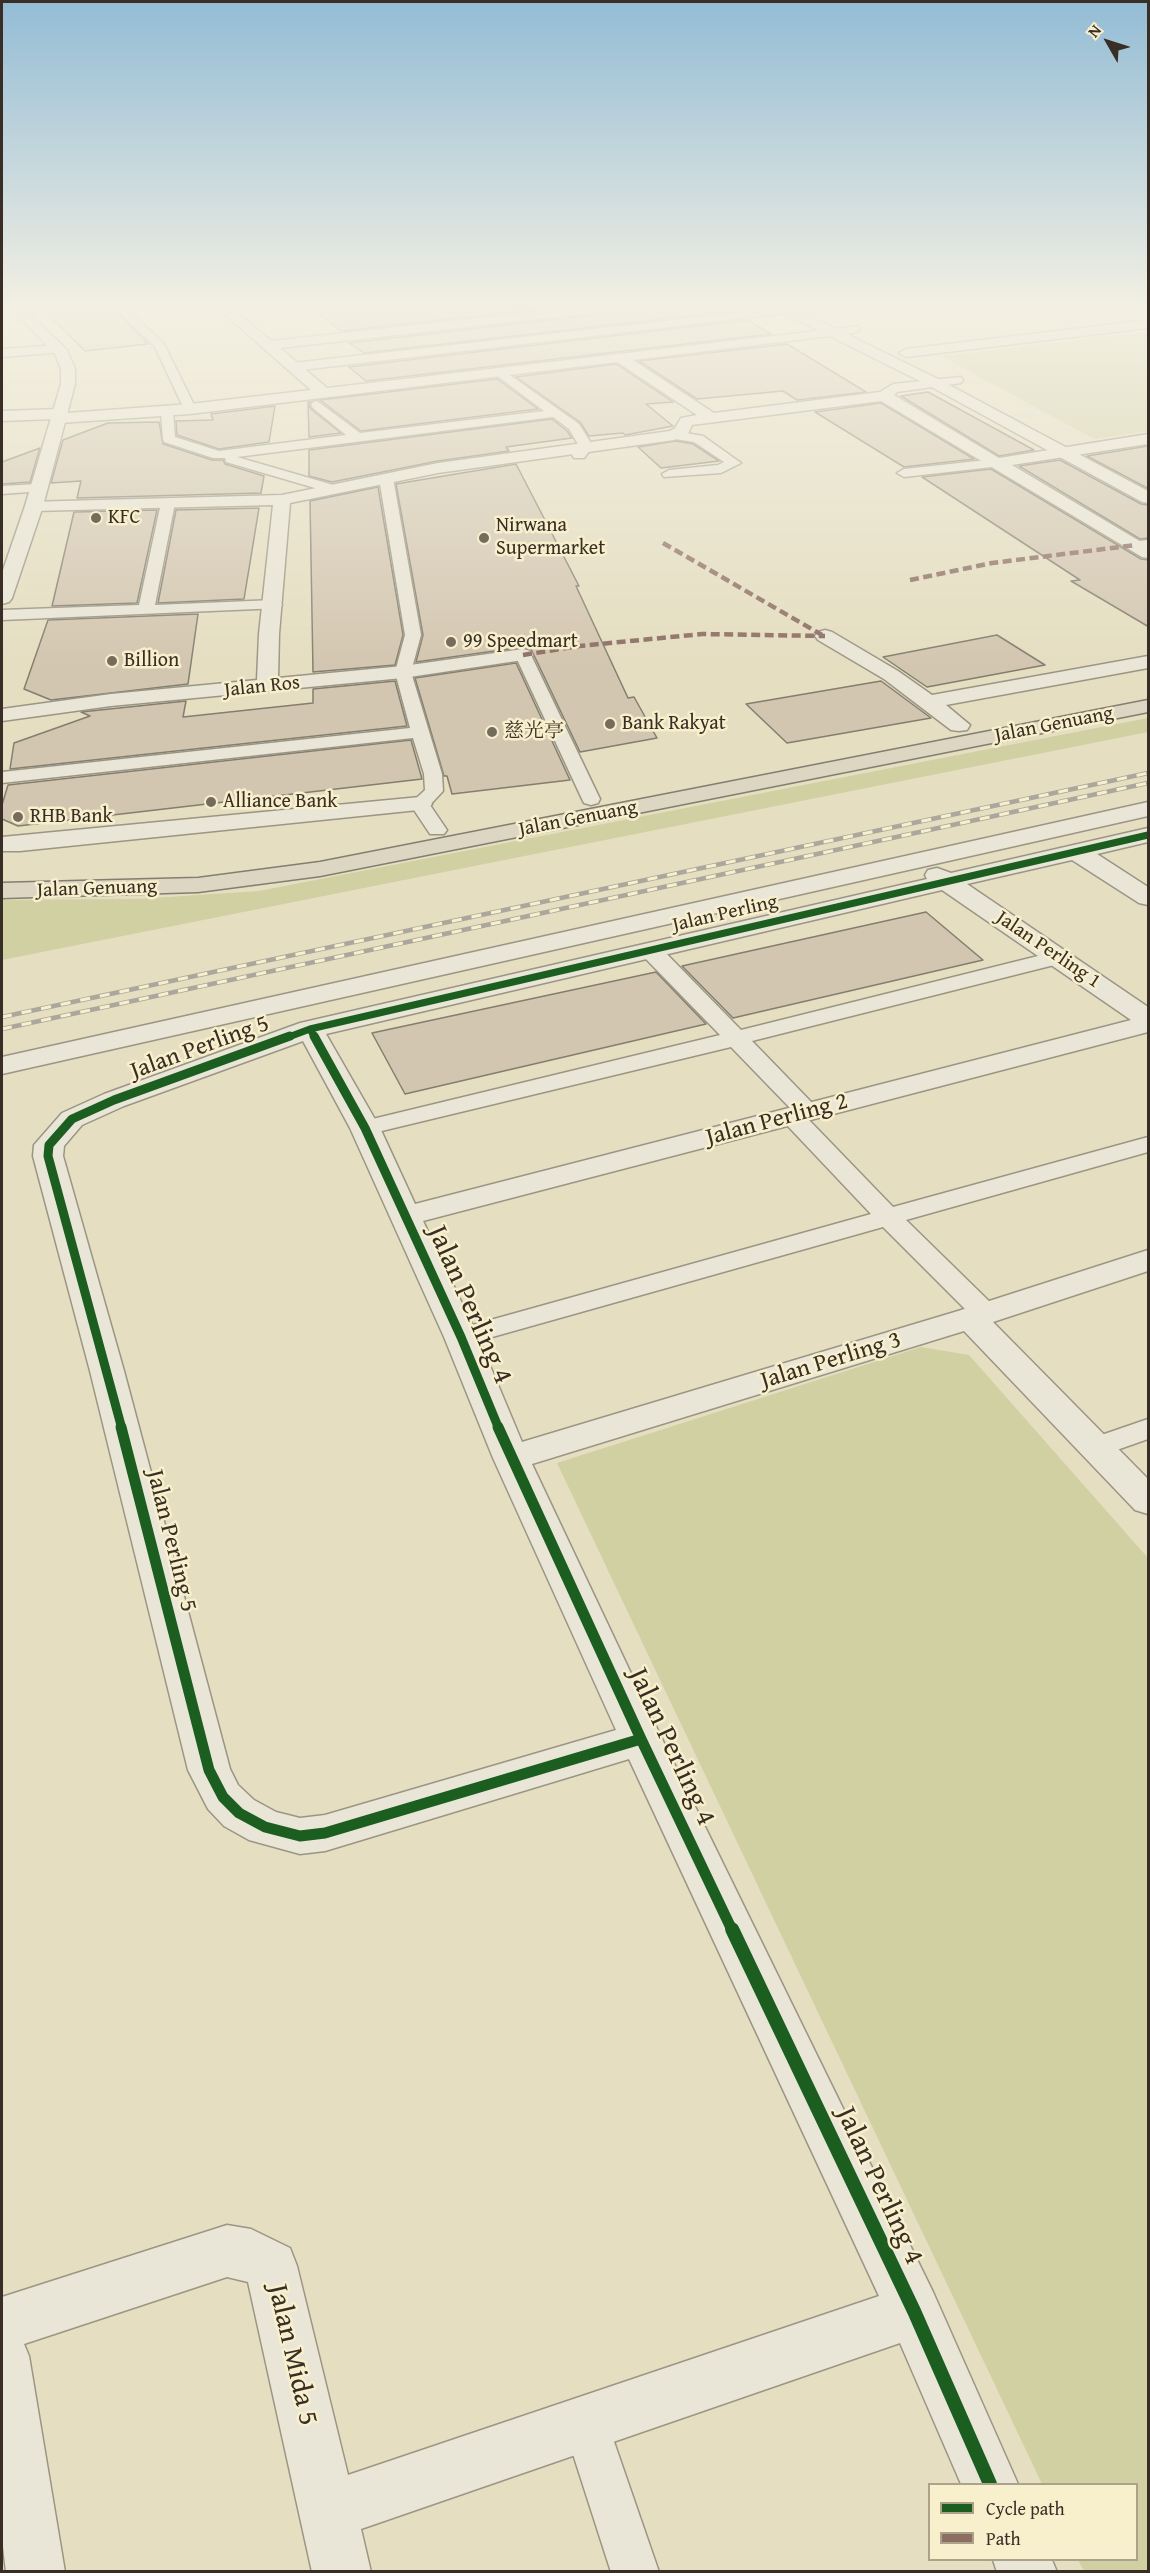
<!DOCTYPE html>
<meta charset="utf-8">
<style>
body{margin:0}
#map{position:relative;width:1150px;height:2573px;overflow:hidden;background:#e5dec1;font-family:"Gentium Book Plus",serif}
canvas{display:block}
.frame{position:absolute;inset:0;border:3px solid #392e25;pointer-events:none}
.legend{position:absolute;left:928px;top:2483px;width:210px;height:78px;box-sizing:border-box;background:#f8efcd;border:2px solid #aca28a;margin:0;padding:8px 10px;list-style:none;font-size:18px;color:#392e25}
.legend li{display:flex;align-items:center;gap:12px;height:30px}
.legend b{width:30px;border:2px solid #aca28a}
.north{position:absolute;left:1078px;top:12px;width:60px;height:60px;-webkit-text-stroke:4px #f8efcd;paint-order:stroke;rotate:309deg;font-size:16px;font-weight:700;line-height:24px;text-align:center;color:#392e25}
.north::after{content:'';display:block;margin:auto;width:21px;height:27px;background:#392e25;clip-path:polygon(50% 0,100% 100%,50% 72%,0 100%)}
</style>
<div id="map">
<canvas width="1150" height="2573"></canvas>
<div class="frame"></div>
<ul class="legend">
<li><b style="height:8px;background:#1b5e20"></b>Cycle path</li>
<li><b style="height:8px;background:#8d6e63"></b>Path</li>
</ul>
<div class="north">N</div>
</div>
<script>
const context = document.querySelector('canvas').getContext('2d');
context.lineJoin = 'round';
function paint(path, color) { context.fillStyle = color; context.fill(path, 'evenodd'); }
const poly = rows => new Path2D(rows.map(r => 'M' + r).join(''));
function stroke(path, color, width, dash) { context.strokeStyle = color; context.lineWidth = width; context.lineCap = dash ? 'butt' : 'round'; context.setLineDash(dash || []); context.stroke(path); }
function drawText(font, color, halo, rows, align = 'center') {
  context.font = font + ' "Gentium Book Plus","Noto Serif SC",serif'; context.lineWidth = 5; context.setLineDash([]); context.textBaseline = 'middle'; context.strokeStyle = halo; context.fillStyle = color; for (const [text, x, y, turn = 0] of rows) {
    context.save(); context.translate(x, y); context.rotate((+turn || 0) * Math.PI / 180); context.textAlign = isNaN(turn) ? turn : align; if (halo) context.strokeText(text, 0, 0); context.fillText(text, 0, 0); context.restore();
  }
}
const green = poly([
 [1148,332,1148,431,1094,439,941,356],
 [1148,718,1148,732,2,960,2,900,138,899,259,891],
 [921,1347,969,1355,1148,1558,1148,2571,1084,2571,1078,2560,1136,2560,1136,2484,1042,2484,557,1463]
]);
const building = poly([
 [42,309,114,309,148,344,85,351,42,309],
 [312,309,541,309,341,331,312,309],
 [627,309,729,309,733,311,364,353,349,343,593,315,599,312,627,309],
 [748,320,771,334,366,381,349,367,748,320],
 [787,344,866,392,797,400,783,391,697,399,639,361,787,344],
 [616,364,673,402,646,404,673,426,625,435,623,433,589,436,580,422,516,377,616,364],
 [497,379,538,409,361,431,320,400,497,379],
 [928,392,1034,450,999,456,901,396,928,392],
 [308,402,311,402,309,406,312,410,341,433,309,437,308,402],
 [881,403,974,459,904,467,815,412,881,403],
 [275,406,269,442,219,449,177,435,176,421,213,420,211,414,275,406],
 [552,419,567,431,572,438,506,447,509,451,438,461,332,482,309,476,309,450,552,419],
 [159,422,163,444,212,460,223,460,225,464,264,476,261,493,77,498,81,481,51,483,63,440,108,423,159,422],
 [676,441,693,444,719,461,661,468,638,447,676,441],
 [1148,446,1149,489,1087,456,1148,446],
 [40,448,30,482,2,484,2,462,40,448],
 [1060,460,1141,504,1149,505,1149,538,1140,539,1019,466,1060,460],
 [516,464,579,586,576,586,628,698,634,697,657,738,580,752,531,649,523,647,416,662,423,635,396,484,516,464],
 [991,469,1141,559,1149,560,1149,627,1071,581,1080,580,922,477,991,469],
 [378,487,403,635,395,665,313,672,310,501,378,487],
 [259,508,244,599,158,603,176,510,259,508],
 [157,510,137,603,52,606,74,512,157,510],
 [198,614,188,684,51,700,24,689,48,620,198,614],
 [997,635,1045,665,927,687,883,657,997,635],
 [516,663,570,780,452,794,447,776,444,776,415,678,516,663],
 [395,681,407,726,10,769,14,743,90,716,81,712,186,701,183,717,313,703,313,689,395,681],
 [881,681,931,718,787,743,746,704,881,681],
 [411,740,422,779,18,826,2,819,2,805,8,785,411,740],
 [926,912,983,960,733,1018,682,966,926,912],
 [656,972,706,1024,405,1094,372,1033,656,972]
]);
const service = poly([
 [116,309,127,309,164,344,196,409,194,412,190,413,184,409,155,347,116,309],
 [771,309,794,310,789,313,293,371,287,367,293,363,771,309],
 [500,368,579,424,593,446,584,458,574,458,572,455,579,446,569,429,553,417,237,457,337,486,339,489,337,492,332,493,226,462,225,458,213,458,164,442,163,439,161,412,167,408,173,412,175,437,219,451,346,435,313,408,311,405,313,402,317,401,360,433,544,411,496,375,494,372,500,368],
 [674,431,703,436,741,463,721,473,664,477,662,474,669,470,718,465,724,462,694,442,669,438,668,435,669,432,674,431],
 [996,459,1003,463,1001,466,904,477,897,473,904,469,996,459],
 [386,474,393,478,421,635,411,672,442,774,443,791,430,805,447,830,444,834,430,834,410,804,425,790,424,774,413,738,2,783,2,772,410,728,395,672,405,635,379,478,386,474],
 [38,484,43,485,45,488,43,491,2,494,2,486,38,484],
 [168,499,175,503,155,605,274,600,280,602,282,605,280,608,2,620,2,610,139,605,161,503,168,499],
 [1148,540,1148,548,1136,549,1129,545,1131,542,1148,540],
 [523,650,531,655,600,799,598,803,591,805,584,803,582,799,515,655,523,650],
 [650,944,658,945,741,1030,1058,951,1066,952,1069,957,1066,962,752,1041,816,1107,819,1112,816,1117,808,1119,893,1207,1148,1137,1148,1152,906,1220,995,1307,999,1313,995,1319,985,1322,975,1319,883,1227,471,1343,461,1346,451,1343,447,1337,451,1331,871,1214,783,1121,780,1116,783,1111,791,1109,731,1047,365,1135,356,1133,353,1128,356,1123,720,1035,642,955,639,950,642,945,650,944],
 [1148,1419,1148,1439,1097,1457,1087,1454,1082,1447,1087,1440,1148,1419],
 [586,2400,602,2407,659,2572,611,2572,563,2423,570,2407,586,2400]
]);
const minor = poly([
 [14,309,39,309,37,312,20,314,15,313,14,309],
 [219,309,233,309,271,341,559,309,600,309,593,313,280,348,327,388,859,326,861,329,854,333,633,360,714,413,880,392,893,384,961,377,963,380,961,383,897,392,894,395,999,458,1148,434,1148,444,1012,465,1148,546,1148,558,1142,557,881,401,692,425,688,434,674,440,438,473,290,503,279,634,278,678,403,666,523,649,530,651,533,655,530,659,403,678,111,706,2,721,2,709,111,694,257,680,259,634,273,505,34,511,28,510,25,506,28,502,282,495,438,463,670,431,675,428,681,418,697,415,617,362,190,414,60,423,53,419,2,421,2,411,60,409,67,413,190,404,311,390,219,309],
 [1148,320,1148,328,906,357,899,353,906,349,1148,320],
 [57,345,62,346,64,349,62,352,2,357,2,349,57,345],
 [825,630,832,632,898,671,932,695,1148,656,1148,668,946,705,970,725,967,730,959,731,951,730,884,679,818,640,815,636,818,632,825,630],
 [420,797,428,799,432,804,428,809,20,851,2,851,2,837,420,797],
 [1148,802,1148,816,2,1074,2,1057,1148,802],
 [1148,828,1148,842,1097,854,1148,887,1148,905,1139,903,1072,860,967,884,1148,1007,1148,1032,423,1221,478,1337,522,1442,958,1311,1148,1250,1148,1271,993,1322,1148,1479,1148,1514,1135,1510,964,1331,532,1464,662,1739,933,2292,1018,2484,961,2484,900,2343,361,2529,371,2572,312,2572,248,2282,227,2277,24,2344,29,2356,65,2572,6,2572,2,2538,2,2297,227,2225,251,2229,290,2248,297,2266,348,2475,879,2296,629,1759,325,1851,300,1854,249,1840,224,1826,208,1809,188,1770,90,1371,33,1156,34,1145,62,1113,104,1094,300,1023,927,879,925,875,928,870,937,868,951,873,1148,828],
 [942,890,1131,1020,415,1204,380,1128,326,1034,942,890],
 [303,1041,350,1128,444,1337,493,1458,616,1730,325,1815,300,1818,276,1812,254,1800,238,1785,230,1769,124,1371,63,1156,64,1146,82,1125,124,1106,303,1041],
 [993,2560,1052,2560,1057,2572,997,2572,993,2560]
]);
const tertiary = poly([
 [12,309,25,309,67,350,75,369,75,384,43,506,12,598,9,602,2,604,2,573,25,506,61,384,61,369,55,354,12,309],
 [780,309,796,309,938,379,1148,491,1148,503,1142,502,928,385,781,312,780,309]
]);
const trunk = poly([
 [1148,700,1148,712,320,876,198,892,2,898,2,883,198,878,320,862,1148,700]
]);
const rail = poly([
 [2,1017,1148,773],
 [2,1029,1148,783]
]);
const quiet = poly([
 [663,543,822,635],
 [910,580,992,563,1136,545],
 [523,655,579,646,702,634,825,636]
]);
const cyclewayFar3 = poly([
 [310,1029,315,1038],
 [286,1038,310,1029,1148,835]
]);
const cyclewayFar2 = poly([
 [314,1036,365,1128,461,1337,499,1429],
 [122,1429,48,1156,49,1145,72,1119,114,1100,290,1036]
]);
const cyclewayFar1 = poly([
 [121,1427,209,1770,223,1797,239,1813,265,1827,300,1836,325,1833,641,1739],
 [498,1427,641,1739,732,1930]
]);
const cycleway = poly([
 [732,1929,914,2311,990,2484]
]);
const markers = [
 [96,518,6,"#756c5c"],
 [484,538,6,"#756c5c"],
 [451,642,6,"#756c5c"],
 [112,661,6,"#756c5c"],
 [610,724,6,"#756c5c"],
 [492,732,6,"#756c5c"],
 [211,802,6,"#756c5c"],
 [18,817,6,"#756c5c"]
];
const farPoinames = [
 ["KFC",108,518],
 ["Nirwana",496,526],
 ["Supermarket",496,549],
 ["99 Speedmart",463,642],
 ["Billion",124,661],
 ["Bank Rakyat",622,724],
 ["慈光亭",504,732],
 ["Alliance Bank",223,802],
 ["RHB Bank",30,817]
];
const farStreetnames = [
 ["Jalan Ros",262,687,-6],
 ["Jalan Genuang",1054,725,-11],
 ["Jalan Genuang",578,819,-11],
 ["Jalan Genuang",97,889,-2],
 ["Jalan Perling",725,914,-13],
 ["Jalan Perling 1",1048,950,34]
];
const streetNames = [
 ["Jalan Perling 5",200,1048,-20],
 ["Jalan Perling 2",777,1120,-15],
 ["Jalan Perling 3",831,1361,-17],
 ["Jalan Perling 5",171,1541,76]
];
const nearStreetnames = [
 ["Jalan Perling 4",469,1305,66],
 ["Jalan Perling 4",671,1747,65],
 ["Jalan Perling 4",879,2186,65],
 ["Jalan Mida 5",292,2355,77]
];
paint(green, '#d0d0a3');
paint(building, '#d3c6b0');
stroke(building, '#837e6f', 1.5);
stroke(service, '#9b9584', 3);
stroke(minor, '#9b9584', 3);
stroke(tertiary, '#9b9584', 3);
stroke(trunk, '#837e6f', 3);
paint(service, '#e9e6d7');
paint(minor, '#e9e6d7');
paint(tertiary, '#e9e6d7');
paint(trunk, '#dcd6c2');
stroke(rail, '#aba79c', 4.5);
stroke(rail, '#f8efcd', 3, [10]);
stroke(quiet, '#8d6e63', 4.5, [9, 4.5]);
stroke(cyclewayFar3, '#1b5e20', 7);
stroke(cyclewayFar2, '#1b5e20', 9);
stroke(cyclewayFar1, '#1b5e20', 11);
stroke(cycleway, '#1b5e20', 14);
const sky = context.createLinearGradient(0, 0, 0, 669);
sky.addColorStop(0, '#93bcd5');
sky.addColorStop(0.46, '#f3f0e3');
sky.addColorStop(1, '#f3f0e300');
context.fillStyle = sky;
context.fillRect(0, 0, 1150, 669);
for (const [x, y, r, color] of markers) { const dot = new Path2D(); dot.arc(x, y, r, 0, 2 * Math.PI); context.fillStyle = color; context.fill(dot); stroke(dot, '#f8efcd', 2); }
drawText('20px', '#392e25', '#f8efcd', farPoinames, 'left');
drawText('20px', '#392e25', '#f8efcd', farStreetnames);
drawText('24px', '#392e25', '#f8efcd', streetNames);
drawText('28px', '#392e25', '#f8efcd', nearStreetnames);
</script>
